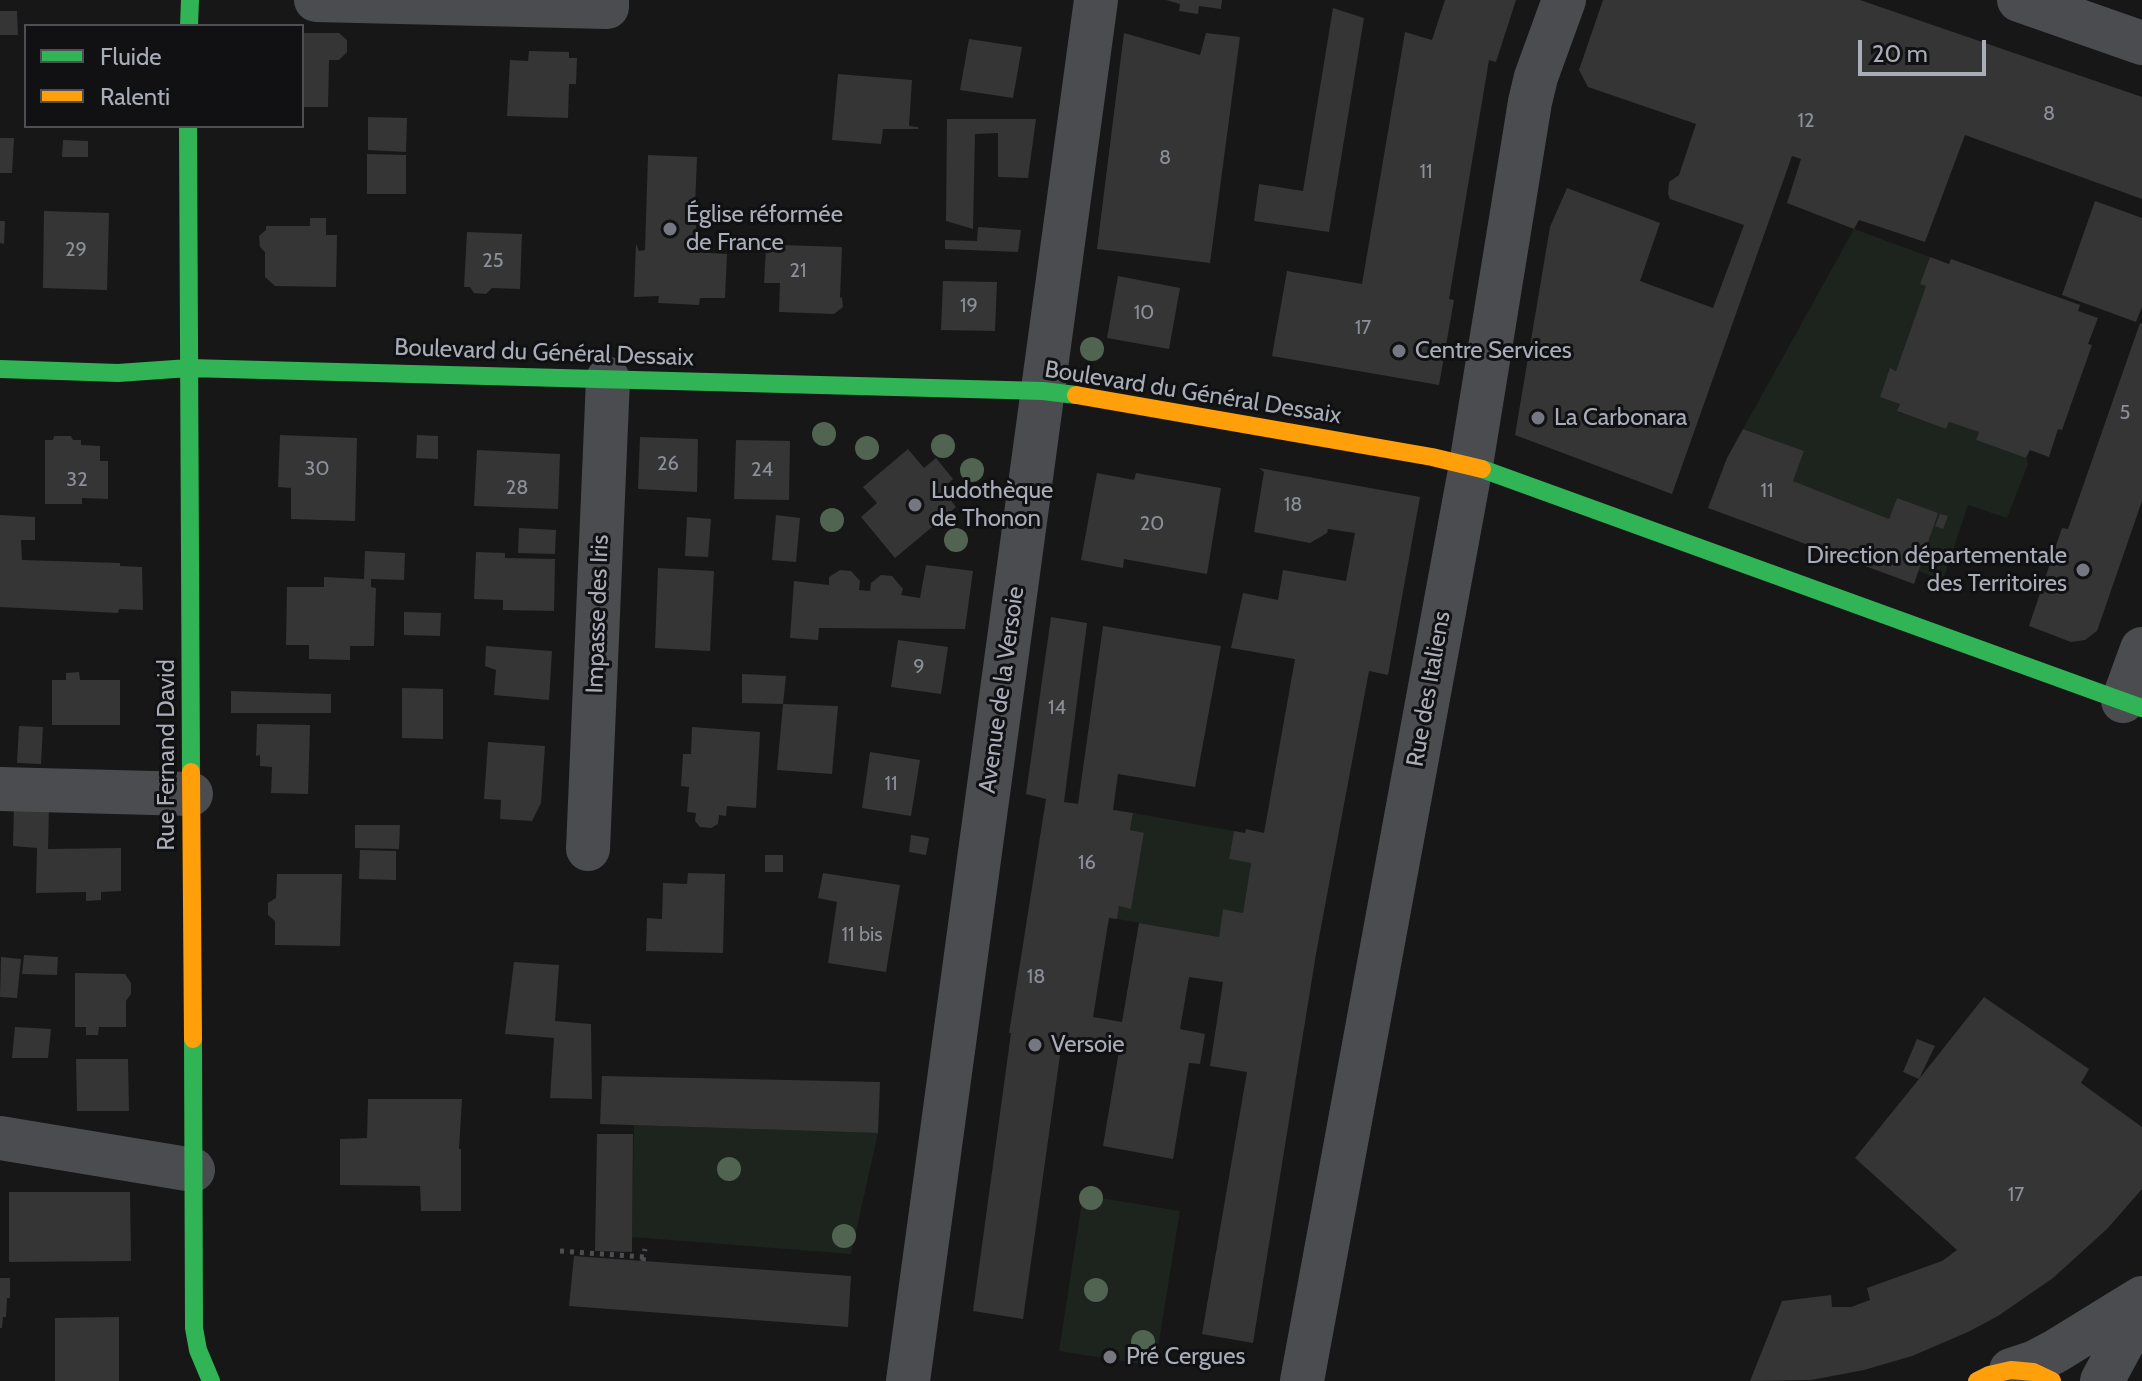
<!DOCTYPE html>
<meta charset="utf-8">
<style>
body{margin:0}
#map{position:relative;width:2142px;height:1381px;overflow:hidden;background:#171717;font-family:Cabin,sans-serif}
canvas{display:block}
.legend{position:absolute;left:24px;top:24px;width:280px;height:104px;box-sizing:border-box;background:#111113;border:2px solid #4d4f55;margin:0;padding:10px 14px;list-style:none;font-size:24px;color:#a8adb8}
.legend li{display:flex;align-items:center;gap:16px;height:40px}
.legend b{width:40px;border:2px solid #4d4f55}
.scale{position:absolute;left:1858px;top:40px;width:128px;height:36px;box-sizing:border-box;border:4px solid #a8adb8;border-top:0;padding-left:10px;font-size:24px;line-height:28px;white-space:nowrap;color:#a8adb8;-webkit-text-stroke:6px #111113;paint-order:stroke}
</style>
<div id="map">
<canvas width="2142" height="1381"></canvas>
<ul class="legend">
<li><b style="height:10px;background:#30b455"></b>Fluide</li>
<li><b style="height:10px;background:#ff9f0a"></b>Ralenti</li>
</ul>
<div class="scale">20 m</div>
</div>
<script>
const context = document.querySelector('canvas').getContext('2d');
context.lineJoin = 'round';
function paint(path, color) { context.fillStyle = color; context.fill(path, 'evenodd'); }
const poly = rows => new Path2D(rows.map(r => 'M' + r).join(''));
function stroke(path, color, width, dash) { context.strokeStyle = color; context.lineWidth = width; context.lineCap = dash ? 'butt' : 'round'; context.setLineDash(dash || []); context.stroke(path); }
function drawText(font, color, halo, rows, align = 'center') {
  context.font = font + ' Cabin,sans-serif'; context.lineWidth = 6; context.setLineDash([]); context.textBaseline = 'middle'; context.strokeStyle = halo; context.fillStyle = color; for (const [text, x, y, turn = 0] of rows) {
    context.save(); context.translate(x, y); context.rotate((+turn || 0) * Math.PI / 180); context.textAlign = isNaN(turn) ? turn : align; if (halo) context.strokeText(text, 0, 0); context.fillText(text, 0, 0); context.restore();
  }
}
const green = poly([
 [1854,229,1930,257,1920,284,1926,286,1896,371,1891,369,1900,404,1898,412,1946,429,1949,422,1979,432,1976,440,2026,458,2028,464,2007,518,1968,505,1943,580,1918,571,1931,535,1897,498,1889,519,1793,481,1804,451,1743,429],
 [1133,813,1234,831,1229,859,1251,863,1243,913,1223,909,1219,937,1117,919,1119,906,1131,908,1144,834,1130,830],
 [634,1125,878,1133,851,1254,632,1237],
 [1083,1195,1180,1211,1155,1366,1059,1351]
]);
const building = poly([
 [1166,0,1222,0,1221,9,1199,6,1198,14,1179,11,1180,4],
 [1445,0,1516,0,1496,62,1489,60,1449,299,1454,300,1439,385,1272,356,1287,271,1362,284,1405,32,1432,40],
 [1603,0,1860,0,2142,97,2142,199,1965,135,1925,242,1859,220,1854,229,1787,203,1801,159,1792,156,1672,494,1515,435,1550,227,1567,188,1660,223,1640,281,1713,308,1744,225,1670,199,1668,194,1669,182,1679,175,1696,124,1588,87,1579,70],
 [1333,8,1364,18,1329,232,1254,221,1259,184,1303,191],
 [0,11,17,11,18,35,0,35],
 [302,33,339,33,347,40,347,52,339,60,329,60,328,107,302,107],
 [1124,33,1200,55,1206,33,1240,37,1210,263,1097,249],
 [969,39,1022,47,1013,98,960,90],
 [529,51,569,52,569,58,577,58,576,84,569,84,568,118,507,116,510,60,528,61],
 [838,74,912,80,909,126,918,127,918,129,883,129,881,144,832,140],
 [368,117,407,118,406,152,368,150],
 [947,119,1036,119,1028,178,998,177,998,133,975,134,973,229,946,221],
 [0,138,14,138,12,173,0,173],
 [63,140,88,141,88,157,62,157],
 [367,154,406,155,406,194,367,194],
 [648,155,697,157,695,206,697,206,695,210,696,227,693,252,727,254,725,298,700,298,699,305,658,303,659,296,634,297,636,244,639,251,645,250],
 [2095,201,2142,218,2142,307,2136,322,2062,295],
 [44,211,109,213,107,290,43,288],
 [310,218,326,218,326,235,337,235,336,287,275,286,265,277,265,252,260,247,259,236,266,230,266,226,310,226],
 [0,221,5,221,4,244,0,243],
 [978,227,1021,230,1018,252,945,249,945,240,977,241],
 [467,232,522,234,520,289,492,288,486,294,474,293,470,287,464,287],
 [781,245,842,247,840,298,842,297,843,307,834,314,779,312,780,283,764,283,766,248,781,248],
 [1930,257,1949,264,1951,259,2080,305,2078,311,2098,318,2088,344,2092,345,2062,430,2058,429,2049,457,2030,450,2026,458,1976,440,1979,432,1949,422,1946,429,1897,411,1900,404,1880,397,1890,368,1896,371,1926,286,1920,284],
 [1118,276,1180,288,1169,349,1107,338],
 [943,281,997,282,995,331,941,330],
 [2140,323,2142,324,2142,501,2097,631,2085,640,2071,642,2029,626,2062,528,2068,529],
 [1743,429,1804,451,1793,481,1889,519,1897,498,1938,513,1914,584,1708,508,1727,458],
 [280,435,357,438,355,521,291,519,291,488,278,487],
 [417,435,438,436,438,459,416,458],
 [54,436,71,436,73,440,81,440,81,445,100,446,100,461,108,461,108,499,82,498,82,504,45,504,45,440,53,440],
 [640,437,698,439,697,492,638,489],
 [736,440,790,441,789,500,734,499],
 [908,449,924,468,936,458,953,479,942,489,956,507,895,558,861,517,877,503,863,487],
 [477,450,560,454,558,509,474,506],
 [1259,468,1420,497,1388,675,1369,671,1316,954,1253,1343,1202,1334,1247,1072,1210,1066,1223,982,1189,977,1180,1029,1205,1034,1200,1064,1189,1063,1173,1159,1103,1146,1119,1051,1062,1041,1023,1319,973,1311,1011,1033,1009,1033,1046,799,1026,794,1051,617,1087,623,1064,802,1078,804,1103,626,1221,646,1195,787,1118,774,1113,810,1133,813,1130,830,1144,833,1131,909,1119,906,1117,919,1109,918,1093,1017,1122,1022,1139,923,1219,937,1223,909,1243,913,1251,863,1229,859,1234,831,1245,833,1246,829,1264,833,1295,659,1231,648,1243,593,1278,600,1283,570,1346,581,1355,533,1328,529,1327,533,1310,543,1254,532,1264,472],
 [1097,473,1134,480,1136,473,1221,488,1207,574,1124,559,1123,568,1081,560],
 [1940,514,1948,516,1943,529,1935,526],
 [0,515,35,517,35,540,21,540,22,560,120,563,120,566,142,567,143,610,119,609,118,613,0,607],
 [776,515,800,518,796,562,772,560],
 [687,517,711,519,708,557,685,556],
 [519,528,556,530,555,554,518,553],
 [365,551,405,553,404,580,371,579,371,587,376,588,374,646,350,646,350,660,309,659,309,645,286,645,287,587,324,587,324,577,364,579],
 [476,552,505,553,505,558,555,559,554,611,503,610,503,600,474,599],
 [926,565,973,571,965,629,819,628,818,640,790,638,794,581,829,585,829,577,840,570,851,571,860,581,859,590,870,591,871,583,881,575,892,576,903,589,901,595,920,598],
 [658,568,714,571,710,651,655,648],
 [404,612,441,613,440,636,404,635],
 [898,640,948,647,941,694,891,687],
 [486,646,552,651,549,700,494,695,496,670,485,666],
 [79,672,80,680,120,680,120,725,52,725,52,680,66,680,66,673],
 [742,674,786,676,783,704,742,703],
 [402,688,443,689,443,739,402,738],
 [231,691,331,694,331,713,231,713],
 [783,704,838,706,832,774,777,770],
 [257,724,310,725,308,794,271,793,272,767,260,766,260,755,256,756],
 [19,726,43,727,41,764,17,763],
 [692,727,760,732,756,808,727,806,726,816,719,815,718,824,711,828,700,827,695,821,696,813,687,812,689,787,681,786,683,754,691,754],
 [488,742,545,746,541,803,532,821,500,819,501,800,484,799],
 [870,752,920,760,911,816,862,808],
 [14,804,49,806,48,849,121,848,121,891,101,892,101,900,86,901,86,892,36,893,37,848,13,846],
 [355,825,400,825,399,849,355,848],
 [911,835,929,838,926,855,909,852],
 [360,850,396,851,396,880,359,879],
 [765,855,783,855,783,872,765,872],
 [688,873,725,874,723,953,646,951,647,918,662,919,663,883,687,884],
 [823,873,900,885,886,972,828,963,837,902,818,898],
 [277,874,342,874,340,946,275,945,275,921,268,915,268,903,276,898],
 [24,955,58,957,57,975,22,974],
 [1,957,21,959,17,998,0,997],
 [514,962,559,965,555,1021,591,1024,592,1099,550,1098,554,1038,505,1034],
 [75,973,125,974,131,983,131,994,126,1001,126,1027,99,1027,98,1035,86,1035,86,1027,75,1027],
 [1984,997,2089,1069,2081,1083,2142,1127,2142,1189,2107,1229,2053,1278,1998,1316,1968,1332,1912,1356,1864,1370,1811,1380,1750,1381,1782,1301,1831,1295,1832,1307,1851,1307,1870,1300,1867,1288,1942,1261,1957,1250,1855,1158,1919,1079,1903,1072,1917,1039,1935,1046,1919,1079],
 [15,1027,51,1029,48,1058,12,1058],
 [76,1059,128,1059,129,1111,77,1111],
 [602,1076,880,1082,878,1133,600,1124],
 [368,1099,462,1099,459,1149,461,1149,461,1211,421,1211,420,1186,340,1185,340,1139,367,1138],
 [597,1134,633,1134,632,1252,595,1251],
 [9,1192,130,1192,131,1261,9,1262],
 [574,1256,851,1276,848,1327,569,1306],
 [0,1278,10,1278,10,1298,7,1298,6,1317,3,1317,2,1328,0,1328],
 [119,1317,119,1381,55,1381,55,1318]
]);
const path = poly([
 [560,1251,644,1257],
 [643,1261,645,1249]
]);
const street = poly([
 [316,0,607,7,607,0],
 [2019,0,2142,43],
 [2123,701,2142,649],
 [0,789,191,794],
 [588,849,608,379],
 [0,1138,193,1170],
 [2011,1370,2035,1362,2056,1351,2142,1298],
 [908,1381,1096,0],
 [1302,1381,1471,465,1530,102,1536,77,1564,0],
 [2102,1381,2142,1307]
]);
const fast = poly([
 [189,26,190,0],
 [188,126,191,772],
 [0,369,118,373,189,368,1043,391,1076,395],
 [1482,469,2142,708],
 [193,1039,194,1328,198,1350,211,1381]
]);
const slow = poly([
 [1076,395,1432,457,1482,469],
 [191,772,193,1039],
 [1977,1381,1989,1375,2011,1370,2033,1372,2052,1381]
]);
const trees = [
 [1092,349],
 [824,434],
 [943,446],
 [867,448],
 [972,470],
 [832,520],
 [956,540],
 [729,1169],
 [1091,1198],
 [844,1236],
 [1096,1290],
 [1143,1342]
];
const markers = [
 [670,229,8,"#757880"],
 [1399,351,8,"#757880"],
 [1538,418,8,"#757880"],
 [915,505,8,"#757880"],
 [2083,570,8,"#757880"],
 [1035,1045,8,"#757880"],
 [1110,1357,8,"#757880"]
];
const numberNames = [
 ["8",2049,114],
 ["12",1806,121],
 ["8",1165,158],
 ["11",1426,172],
 ["29",76,250],
 ["25",493,261],
 ["21",798,271],
 ["19",969,306],
 ["10",1144,313],
 ["17",1363,328],
 ["5",2125,413],
 ["26",668,464],
 ["30",317,469],
 ["24",762,470],
 ["32",77,480],
 ["28",517,488],
 ["11",1767,491],
 ["18",1293,505],
 ["20",1152,524],
 ["9",919,667],
 ["14",1057,708],
 ["11",891,784],
 ["16",1087,863],
 ["11 bis",862,935],
 ["18",1036,977],
 ["17",2016,1195]
];
const poiNames = [
 ["Église réformée",686,215],
 ["de France",686,243],
 ["Centre Services",1415,351],
 ["La Carbonara",1554,418],
 ["Ludothèque",931,491],
 ["de Thonon",931,519],
 ["Direction départementale",2067,556,"right"],
 ["des Territoires",2067,584,"right"],
 ["Versoie",1051,1045],
 ["Pré Cergues",1126,1357]
];
const streetNames = [
 ["Boulevard du Général Dessaix",544,353,2],
 ["Boulevard du Général Dessaix",1193,393,9],
 ["Impasse des Iris",598,614,-88],
 ["Rue des Italiens",1429,689,-80],
 ["Avenue de la Versoie",1002,690,-82],
 ["Rue Fernand David",167,755,-90]
];
paint(green, '#1d241e');
paint(building, '#353536');
stroke(path, '#4d4e52', 5, [4, 6]);
stroke(street, '#4b4c50', 44);
stroke(fast, '#30b455', 18);
stroke(slow, '#ff9f0a', 18);
context.fillStyle = '#506451';
for (const [x, y] of trees) { context.beginPath(); context.arc(x, y, 12, 0, 2 * Math.PI); context.fill(); }
for (const [x, y, r, color] of markers) { const dot = new Path2D(); dot.arc(x, y, r, 0, 2 * Math.PI); context.fillStyle = color; context.fill(dot); stroke(dot, '#111113', 3); }
drawText('20px', '#8b8f98', null, numberNames);
drawText('24px', '#a8adb8', '#111113', poiNames, 'left');
drawText('24px', '#a8adb8', '#111113', streetNames);
</script>
